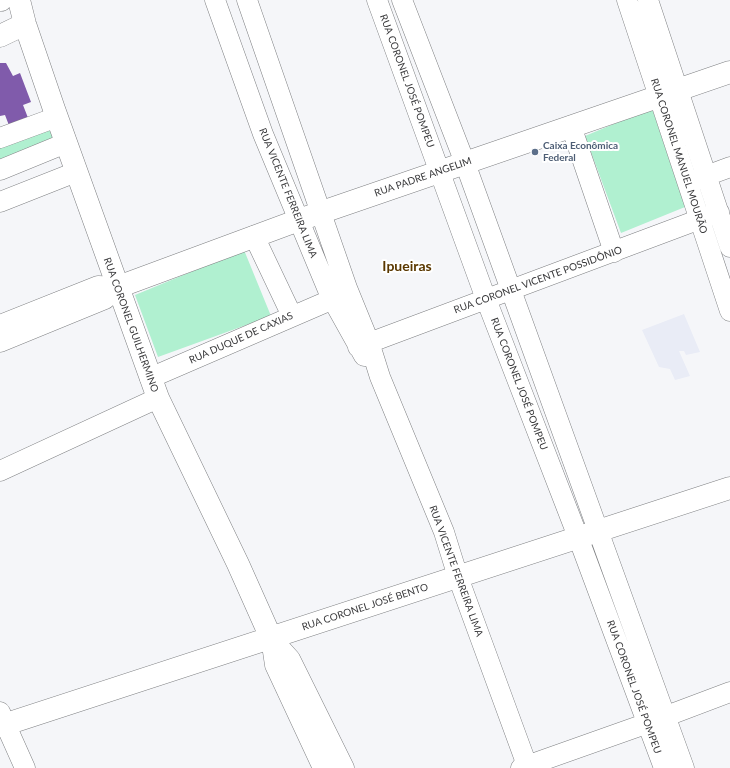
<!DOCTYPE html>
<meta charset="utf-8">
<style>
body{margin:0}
canvas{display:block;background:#f5f6f9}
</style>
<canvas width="730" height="768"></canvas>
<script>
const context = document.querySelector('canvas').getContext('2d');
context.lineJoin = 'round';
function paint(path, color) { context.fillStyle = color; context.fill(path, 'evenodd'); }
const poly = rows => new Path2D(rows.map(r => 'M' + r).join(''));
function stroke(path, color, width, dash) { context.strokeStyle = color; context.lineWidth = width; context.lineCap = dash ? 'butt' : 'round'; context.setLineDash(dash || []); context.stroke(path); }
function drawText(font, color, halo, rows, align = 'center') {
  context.font = font + ' Lato,sans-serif'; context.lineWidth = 4; context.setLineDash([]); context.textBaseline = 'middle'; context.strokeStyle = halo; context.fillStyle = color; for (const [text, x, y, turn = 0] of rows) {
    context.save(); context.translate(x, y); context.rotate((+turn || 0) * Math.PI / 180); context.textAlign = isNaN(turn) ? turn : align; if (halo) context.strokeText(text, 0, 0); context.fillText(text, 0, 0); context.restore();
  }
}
const built = poly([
 [684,314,700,352,686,355,684,351,679,351,690,376,675,380,670,369,659,367,642,330]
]);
const green = poly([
 [652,108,685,207,621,233,585,136],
 [50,124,55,139,0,163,0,144],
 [244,250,271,316,158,357,135,295]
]);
const building = poly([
 [0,63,6,63,13,76,20,73,31,102,23,105,30,123,10,128,5,115,0,116]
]);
const minor = poly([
 [215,0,263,134,330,295,364,356],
 [247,0,347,288,369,342,380,377,444,532,458,577,528,768],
 [377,0,486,299,578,537,664,768],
 [402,0,465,163,684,768],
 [627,0,730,311],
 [648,0,730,247],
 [571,126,614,252],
 [0,138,57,117],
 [0,170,66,143],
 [695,180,730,167],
 [0,202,76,172],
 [254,236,292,316],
 [0,325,98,286,118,287],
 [0,342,105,299,118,287],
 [358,347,719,212],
 [150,378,333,299],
 [0,471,158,398],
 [271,638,290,659,344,768],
 [271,638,275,665,323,768],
 [0,712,25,768],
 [521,768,648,723,730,692]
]);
const major = poly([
 [0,0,1,0],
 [19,0,25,24,54,109,158,398,238,564,271,638],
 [0,36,25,24],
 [118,287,299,220,730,72],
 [0,726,730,488]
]);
const markers = [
 [535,152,4,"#5c6f8a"]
];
const streetNames = [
 ["RUA CORONEL JOSÉ POMPEU",407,81,70],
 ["RUA CORONEL MANUEL MOURÃO",679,156,72],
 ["RUA PADRE ANGELIM",423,177,-19],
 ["RUA VICENTE FERREIRA LIMA",288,193,68],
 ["RUA CORONEL VICENTE POSSIDÔNIO",538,280,-20],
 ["RUA CORONEL GUILHERMINO",131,325,70],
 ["RUA DUQUE DE CAXIAS",241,338,-24],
 ["RUA CORONEL JOSÉ POMPEU",519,384,69],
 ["RUA VICENTE FERREIRA LIMA",456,571,70],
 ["RUA CORONEL JOSÉ BENTO",365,607,-18],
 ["RUA CORONEL JOSÉ POMPEU",634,687,70]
];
const serviceNames = [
 ["Caixa Econômica",543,146],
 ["Federal",543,158]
];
const districtNames = [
 ["Ipueiras",407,266]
];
paint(built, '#e9ecf6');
paint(green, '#b0f0d0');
paint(building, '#805bab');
stroke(minor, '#7f8083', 21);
stroke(major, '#7f8083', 23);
stroke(minor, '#fff', 20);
stroke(major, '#fff', 22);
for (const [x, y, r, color] of markers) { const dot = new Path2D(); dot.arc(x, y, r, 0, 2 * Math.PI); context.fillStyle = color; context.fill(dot); stroke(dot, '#fff', 1.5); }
drawText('10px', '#39393b', '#fff', streetNames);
drawText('bold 10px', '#4e5e75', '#fff', serviceNames, 'left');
drawText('bold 14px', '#5a3800', '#fff', districtNames);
</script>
